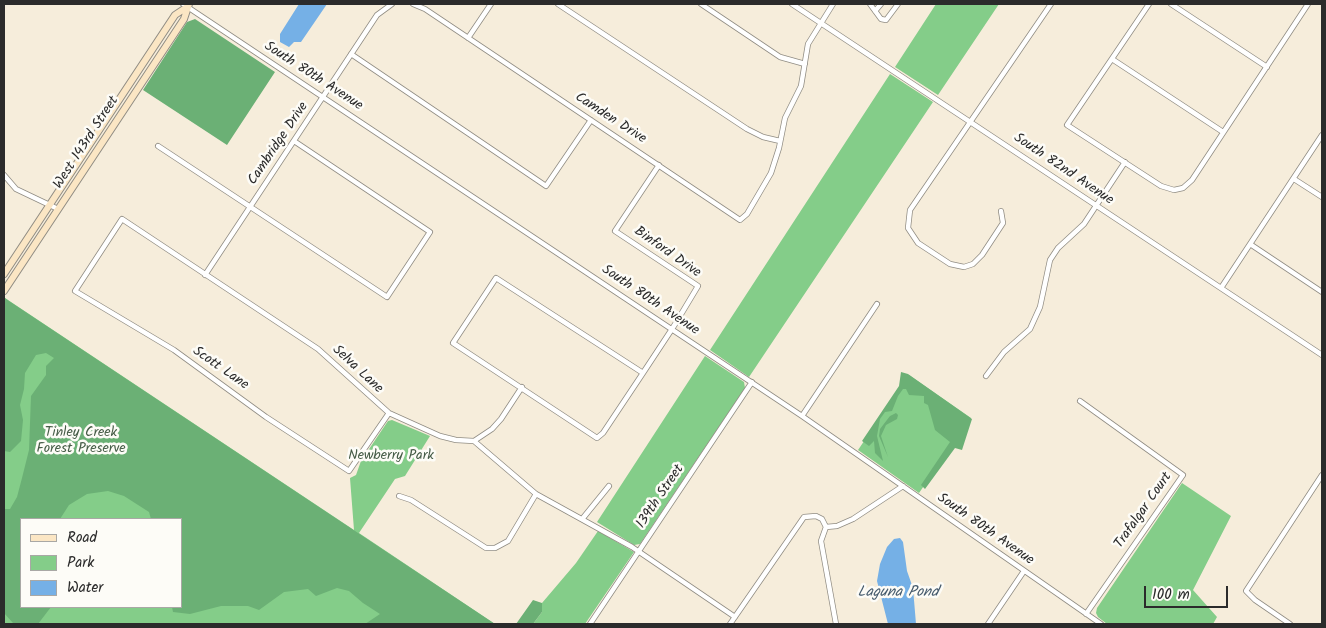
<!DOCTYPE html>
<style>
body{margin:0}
#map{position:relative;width:1326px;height:628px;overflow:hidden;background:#f6eddb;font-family:Kalam,sans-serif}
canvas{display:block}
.frame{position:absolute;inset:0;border:5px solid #2b2b2b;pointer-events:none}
.legend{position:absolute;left:20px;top:518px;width:162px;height:90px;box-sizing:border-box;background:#fdfcf7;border:1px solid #a9a8a5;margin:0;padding:6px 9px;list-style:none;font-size:15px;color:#2b2b2b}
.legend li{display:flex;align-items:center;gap:10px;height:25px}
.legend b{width:25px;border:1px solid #a9a8a5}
.scale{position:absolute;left:1144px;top:586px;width:84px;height:22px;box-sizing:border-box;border:2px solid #2b2b2b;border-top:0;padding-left:6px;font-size:15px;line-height:18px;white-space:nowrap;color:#2b2b2b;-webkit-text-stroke:4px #fdfcf7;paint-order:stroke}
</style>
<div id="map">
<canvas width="1326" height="628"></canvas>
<div class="frame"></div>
<ul class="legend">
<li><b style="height:6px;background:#fbe6c4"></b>Road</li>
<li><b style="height:14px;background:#84cd89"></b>Park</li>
<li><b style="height:14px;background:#75b0e6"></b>Water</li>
</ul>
<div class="scale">100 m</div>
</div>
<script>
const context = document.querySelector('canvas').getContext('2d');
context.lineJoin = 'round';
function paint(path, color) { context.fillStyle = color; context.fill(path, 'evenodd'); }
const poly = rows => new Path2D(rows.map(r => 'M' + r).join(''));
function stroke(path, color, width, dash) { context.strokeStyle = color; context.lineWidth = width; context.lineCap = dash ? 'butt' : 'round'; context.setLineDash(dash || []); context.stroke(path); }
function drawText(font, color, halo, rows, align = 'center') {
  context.font = font + ' Kalam,sans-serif'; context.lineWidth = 5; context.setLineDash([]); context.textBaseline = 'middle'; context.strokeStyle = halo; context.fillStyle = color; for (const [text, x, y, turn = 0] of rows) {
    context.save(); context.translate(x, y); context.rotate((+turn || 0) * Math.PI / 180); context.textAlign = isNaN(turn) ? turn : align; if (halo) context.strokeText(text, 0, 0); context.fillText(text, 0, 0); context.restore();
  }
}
const green = poly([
 [936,4,999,4,938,95,895,67],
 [890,74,933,102,749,377,710,350],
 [5,298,354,530,350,478,356,475,361,461,388,421,392,420,430,436,405,476,395,479,359,533,495,624,4,624],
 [21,519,181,519,181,607,21,607],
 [705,356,744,382,745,388,640,544,634,545,597,522],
 [909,375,971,418,919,493,858,450],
 [1182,483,1231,516,1193,590,1217,617,1213,624,1107,624,1098,617,1096,613,1097,608],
 [598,531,634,552,585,624,533,624,542,612,542,603,576,563]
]);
const forest = poly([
 [195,19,275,72,227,145,143,90,187,22],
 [5,298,9,301,495,624,365,624,380,614,363,603,349,591,337,588,316,596,308,589,284,592,259,610,248,606,221,606,190,614,173,612,172,607,181,607,181,519,151,519,149,512,124,496,108,491,87,494,69,505,60,519,21,519,21,607,51,607,38,624,13,623,4,613,4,509,10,509,17,497,22,478,29,450,31,396,46,375,46,366,54,358,46,353,36,355,25,373,24,389,20,405,23,420,21,441,10,452,4,451],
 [901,372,908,374,972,419,962,450,955,448,925,489,921,485,950,442,935,430,928,405,924,403,924,396,909,395,906,389,903,389,898,396,892,411,885,412,880,419,877,436,883,461,875,453,874,441,869,446,862,441,899,386],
 [896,413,898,415,897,419,886,425,881,436,888,457,879,436,880,429,890,416],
 [533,600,542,603,542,612,533,624,516,624]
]);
const water = poly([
 [299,4,327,4,301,42,294,42,289,47,280,42,280,34],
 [900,538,903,542,907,571,913,588,916,624,888,624,877,581,880,564,887,547,894,539]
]);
const street = poly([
 [183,4,802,416,1101,624],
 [413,4,425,9,740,220,747,214,771,173,779,148,785,118,801,86,808,44,833,4],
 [558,4,747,129,763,137,780,141],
 [701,4,780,57,805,64],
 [792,4,1322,355],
 [870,4,881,19,886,20,898,4],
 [1149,4,1067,125,1161,186,1174,190,1183,188,1192,180,1308,4],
 [1171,4,1267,67],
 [875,11,881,4],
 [468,38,491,4],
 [351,54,546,186,591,120],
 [1112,59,1223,132],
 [158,146,387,297,430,232,294,141],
 [4,175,16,189,58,209],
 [1294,179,1322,197],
 [1001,211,1003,223,982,255,973,264,964,267,950,264,918,243,908,228,910,210,1051,4],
 [1250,244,1322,292],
 [205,275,377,15,392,4],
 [1221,288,1322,135],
 [643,373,496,278,453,343,597,438,603,433,643,373,672,329,677,321,698,286,615,231,659,165],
 [986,376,1004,352,1030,329,1040,307,1050,260,1058,248,1084,224,1125,162],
 [1080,401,1183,475,1086,614],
 [389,413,349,471,266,417,174,350,75,291,122,219,318,349,389,413,440,436,456,440,474,441,536,494,632,547,735,617],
 [802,416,877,304],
 [474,441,492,429,501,419,522,387],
 [399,496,411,500,486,548,495,548,508,541,536,494],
 [583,518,609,486],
 [590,624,752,382],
 [730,624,804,517,816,516,822,519,826,527],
 [836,624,821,541,826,527,837,526,853,519,903,486],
 [988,624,1024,571],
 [1290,624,1255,600,1246,591,1322,475]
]);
const secondary = poly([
 [4,274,175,15,187,7],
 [4,291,184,19,189,4]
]);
const streetNames = [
 ["South 80th Avenue",313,77,33],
 ["Camden Drive",610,119,33],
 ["West 143rd Street",87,143,-57],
 ["Cambridge Drive",279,144,-56],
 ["South 82nd Avenue",1063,170,34],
 ["Binford Drive",667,253,35],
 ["South 80th Avenue",650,301,34],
 ["Scott Lane",220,369,35],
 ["Selva Lane",357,370,43],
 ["139th Street",661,497,-56],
 ["Trafalgar Court",1144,511,-55],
 ["South 80th Avenue",985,530,35]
];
const parkNames = [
 ["Tinley Creek",81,434],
 ["Forest Preserve",81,450],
 ["Newberry Park",391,457]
];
const waterNames = [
 ["Laguna Pond",898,593]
];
paint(green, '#84cd89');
paint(forest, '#6bb075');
paint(water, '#75b0e6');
stroke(street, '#908c83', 6);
stroke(secondary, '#908c83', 8);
stroke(street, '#fff', 4.5);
stroke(secondary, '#fbe6c4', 6);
drawText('14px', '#2b2b2b', '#fdfcf7', streetNames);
drawText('14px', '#465c47', '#fdfcf7', parkNames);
drawText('italic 15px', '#455a6c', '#fdfcf7', waterNames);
</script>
